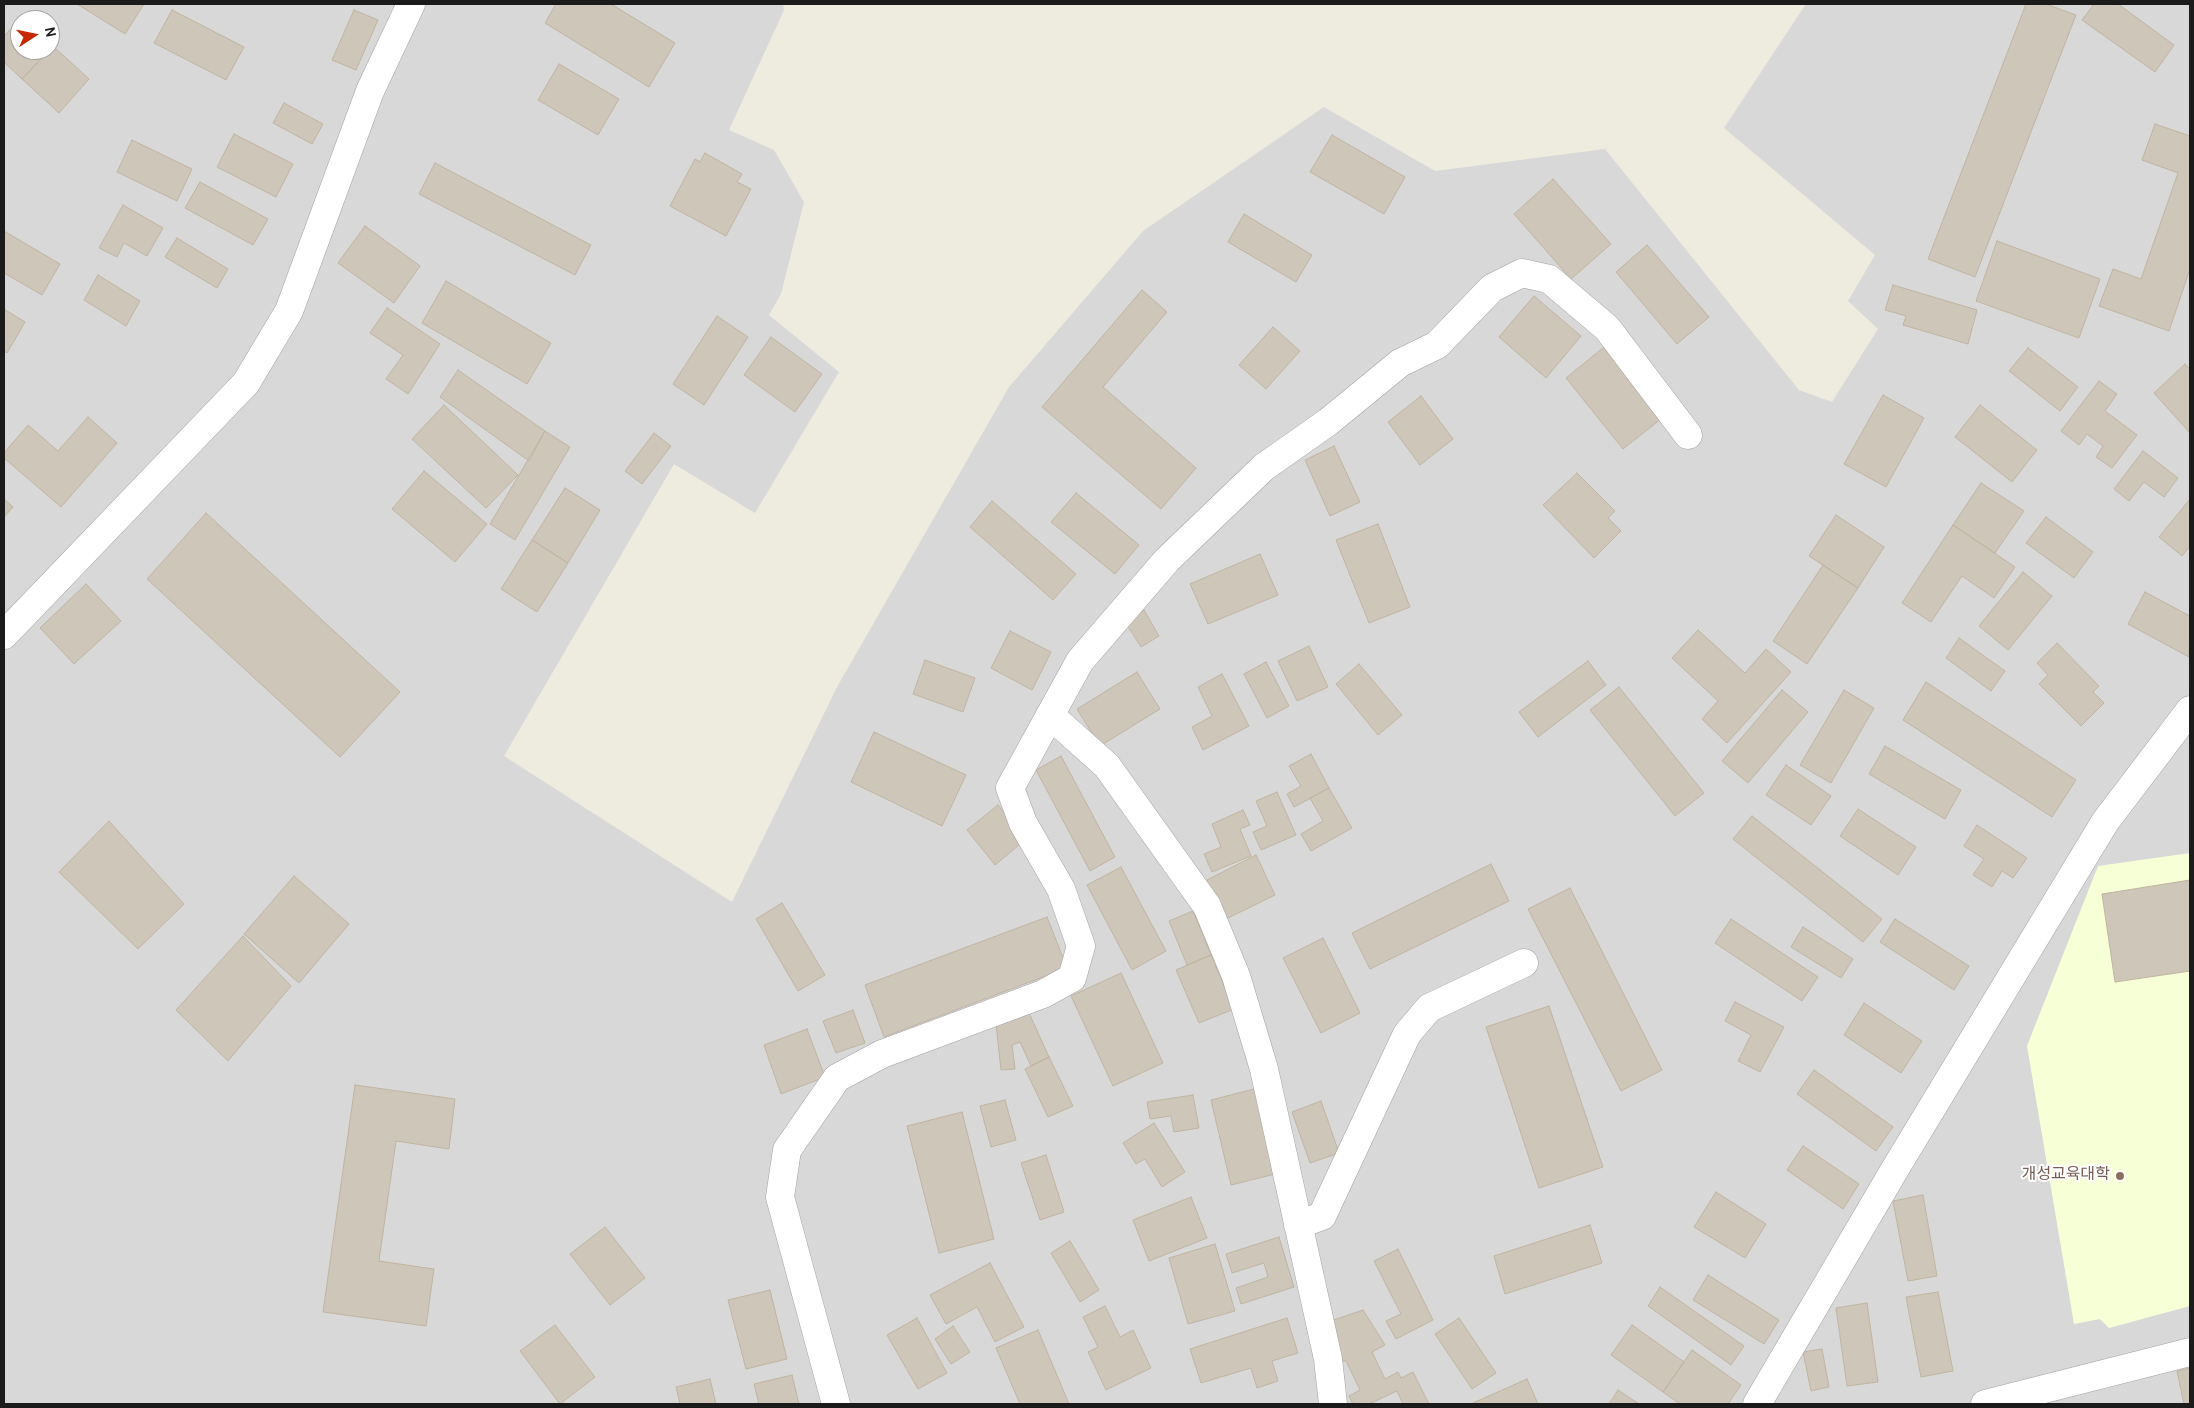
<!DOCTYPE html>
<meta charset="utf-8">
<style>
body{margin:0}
#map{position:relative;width:2194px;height:1408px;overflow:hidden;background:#edecdf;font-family:Overpass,sans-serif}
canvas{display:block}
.frame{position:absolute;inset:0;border:5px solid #1b1b1b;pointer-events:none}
.north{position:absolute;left:10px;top:10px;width:50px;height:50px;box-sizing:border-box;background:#fff;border:1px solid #a4a4a4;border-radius:50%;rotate:79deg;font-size:14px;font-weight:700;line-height:20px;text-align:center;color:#1b1b1b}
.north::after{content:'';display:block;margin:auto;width:18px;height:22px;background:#c62900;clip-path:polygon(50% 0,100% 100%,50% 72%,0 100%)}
</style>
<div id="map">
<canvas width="2194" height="1408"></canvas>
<div class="frame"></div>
<div class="north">N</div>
</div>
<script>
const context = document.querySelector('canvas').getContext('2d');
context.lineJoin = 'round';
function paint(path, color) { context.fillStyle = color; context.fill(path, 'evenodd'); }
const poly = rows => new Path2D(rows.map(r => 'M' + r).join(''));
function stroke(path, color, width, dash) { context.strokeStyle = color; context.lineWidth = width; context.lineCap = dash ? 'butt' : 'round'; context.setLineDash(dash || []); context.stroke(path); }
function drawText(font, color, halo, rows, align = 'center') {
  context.font = font + ' Overpass,"Noto Sans KR",sans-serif'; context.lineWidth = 4; context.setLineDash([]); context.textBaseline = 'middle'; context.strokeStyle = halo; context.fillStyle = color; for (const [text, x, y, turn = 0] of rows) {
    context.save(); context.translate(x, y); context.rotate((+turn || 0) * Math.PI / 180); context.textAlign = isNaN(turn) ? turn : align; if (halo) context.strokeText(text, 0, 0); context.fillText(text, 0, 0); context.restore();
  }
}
const residential = poly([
 [4,4,783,4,784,10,729,130,774,150,804,202,781,294,769,315,839,372,755,513,674,464,504,756,732,902,837,687,1009,387,1143,231,1324,107,1435,171,1605,149,1799,390,1832,402,1878,329,1848,301,1875,255,1724,128,1806,4,2190,4,2190,1404,4,1404],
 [20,20,50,20,50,50,20,50]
]);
const education = poly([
 [2190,853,2190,1306,2109,1328,2100,1319,2074,1324,2027,1046,2098,866]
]);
const building = poly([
 [77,4,144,4,125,34,77,4],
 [556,4,611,4,675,43,649,87,545,23,556,4],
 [2026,4,2046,4,2076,15,1975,277,1928,259,2026,4],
 [2094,4,2118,4,2174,45,2155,72,2082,20,2094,4],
 [172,10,244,47,226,80,154,43,172,10],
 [354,10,378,20,356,70,332,60,354,10],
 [22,17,25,20,20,20,20,50,50,50,22,79,4,62,4,36,22,17],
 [53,46,89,79,59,113,22,79,53,46],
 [559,64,619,99,598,135,538,100,559,64],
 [284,103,323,124,312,144,273,123,284,103],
 [2155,124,2190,136,2190,269,2169,331,2099,306,2113,269,2141,279,2178,173,2142,160,2155,124],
 [234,134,293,164,276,197,217,167,234,134],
 [1332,135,1405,177,1384,214,1310,172,1332,135],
 [132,140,192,169,177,201,117,172,132,140],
 [705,153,742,174,737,182,751,189,726,236,670,206,695,159,700,162,705,153],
 [435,163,591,245,575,275,419,194,435,163],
 [1553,179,1611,244,1571,279,1514,214,1553,179],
 [200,182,268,219,253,245,185,208,200,182],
 [123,205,163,228,147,256,124,243,117,257,99,248,123,205],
 [1244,214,1312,255,1296,282,1228,242,1244,214],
 [365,226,420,266,394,303,338,263,365,226],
 [4,231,60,264,42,295,4,273,4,231],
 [177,238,228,269,217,288,165,257,177,238],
 [1997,241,2100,279,2079,338,1976,301,1997,241],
 [1647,245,1709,317,1677,344,1616,272,1647,245],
 [98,275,140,301,126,326,84,300,98,275],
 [446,281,551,343,527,384,422,323,446,281],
 [1893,285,1977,310,1968,344,1903,325,1906,316,1885,310,1893,285],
 [1142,290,1167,312,1103,387,1196,468,1161,509,1042,407,1142,290],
 [1534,296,1581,336,1546,378,1499,337,1534,296],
 [387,308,440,344,408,394,386,379,403,355,370,333,387,308],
 [4,309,25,322,7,353,4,351,4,309],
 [717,316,748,337,704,405,673,384,717,316],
 [1273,327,1300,351,1266,389,1239,365,1273,327],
 [771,337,822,374,795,412,744,375,771,337],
 [1604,347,1661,419,1623,449,1566,378,1604,347],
 [2028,348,2078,387,2060,411,2009,371,2028,348],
 [2185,364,2190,369,2190,433,2154,393,2185,364],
 [458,370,545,431,529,461,440,397,458,370],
 [2099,381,2117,394,2105,411,2137,435,2112,468,2096,457,2103,446,2087,434,2079,445,2061,431,2099,381],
 [1883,395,1924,418,1886,487,1844,464,1883,395],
 [1421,396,1453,439,1420,465,1388,422,1421,396],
 [444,405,518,475,486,508,412,439,444,405],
 [1980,405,2037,450,2012,482,1955,437,1980,405],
 [88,417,117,443,61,507,4,458,4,453,28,425,58,451,88,417],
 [545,431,570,447,515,540,490,524,545,431],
 [654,433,671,446,642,484,625,471,654,433],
 [1334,446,1360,502,1330,516,1305,460,1334,446],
 [2143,451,2178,478,2164,497,2144,482,2129,501,2114,489,2143,451],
 [424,471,487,524,455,562,392,509,424,471],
 [1577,473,1615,511,1608,518,1621,531,1594,558,1543,505,1577,473],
 [1981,483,2024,511,1995,553,1953,525,1981,483],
 [565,488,600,510,568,563,532,540,565,488],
 [1076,493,1139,545,1115,574,1051,522,1076,493],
 [4,499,13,507,4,517,4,499],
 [2190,499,2190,546,2182,556,2159,537,2190,499],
 [992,501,1076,574,1053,600,970,527,992,501],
 [206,513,400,692,340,757,147,579,206,513],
 [1836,515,1884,547,1858,588,1809,556,1836,515],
 [2046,517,2093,552,2074,578,2026,543,2046,517],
 [1378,524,1410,607,1369,623,1336,540,1378,524],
 [1953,525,2015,567,1994,598,1962,576,1931,622,1902,603,1953,525],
 [532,540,568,563,537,612,501,589,532,540],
 [1260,554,1278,595,1208,624,1190,584,1260,554],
 [1823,565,1858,588,1807,664,1773,641,1823,565],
 [2023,572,2052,596,2008,650,1979,626,2023,572],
 [86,584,121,621,74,664,40,628,86,584],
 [2145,592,2190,616,2189,657,2128,624,2145,592],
 [1144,610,1159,636,1141,647,1125,622,1144,610],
 [1698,630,1745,673,1766,649,1791,672,1727,743,1702,719,1718,701,1672,658,1698,630],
 [1010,631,1051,652,1032,690,991,668,1010,631],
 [1959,638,2005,671,1991,691,1946,658,1959,638],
 [2057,643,2099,686,2093,692,2104,703,2081,726,2039,684,2048,675,2037,663,2057,643],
 [1309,646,1328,687,1297,701,1278,661,1309,646],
 [925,660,975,678,963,712,913,694,925,660],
 [1588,661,1606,685,1538,737,1519,712,1588,661],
 [1266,662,1289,706,1267,718,1244,674,1266,662],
 [1359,664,1402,715,1378,735,1336,684,1359,664],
 [1137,672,1160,709,1100,746,1077,709,1137,672],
 [1222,674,1249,726,1203,750,1192,727,1212,716,1198,687,1222,674],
 [1926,682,2076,780,2052,817,1903,720,1926,682],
 [1619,687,1704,793,1675,816,1590,710,1619,687],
 [1782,690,1808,712,1748,783,1722,761,1782,690],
 [1844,690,1874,708,1831,783,1800,765,1844,690],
 [874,732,966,775,942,826,851,782,874,732],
 [1885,746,1961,790,1945,819,1869,774,1885,746],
 [1311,754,1329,788,1294,807,1287,794,1301,786,1289,766,1311,754],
 [1061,756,1115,857,1090,871,1036,770,1061,756],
 [1786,765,1831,796,1811,825,1766,795,1786,765],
 [1329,788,1352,828,1311,851,1301,834,1323,821,1310,798,1329,788],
 [1277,792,1296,835,1261,850,1253,832,1267,826,1256,801,1277,792],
 [998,805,1025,840,995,865,967,830,998,805],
 [1858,809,1916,847,1898,875,1840,836,1858,809],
 [1243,810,1250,825,1240,829,1251,856,1212,872,1204,854,1221,847,1212,824,1243,810],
 [1752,816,1882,919,1863,942,1733,839,1752,816],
 [109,821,184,904,138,949,59,872,109,821],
 [1977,825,2027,858,2013,878,2002,871,1992,887,1973,875,1984,859,1964,846,1977,825],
 [1256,855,1275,895,1224,920,1205,881,1256,855],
 [1491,864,1509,901,1370,969,1352,933,1491,864],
 [1121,867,1166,951,1132,970,1087,885,1121,867],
 [294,876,349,924,299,983,244,934,294,876],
 [2190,880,2190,971,2115,982,2102,894,2190,880],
 [1570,888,1662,1070,1621,1091,1528,909,1570,888],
 [782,903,825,975,798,991,756,919,782,903],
 [1193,911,1211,955,1187,965,1169,921,1193,911],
 [1047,917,1067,968,884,1037,865,985,1047,917],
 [1731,919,1818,977,1802,1001,1715,943,1731,919],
 [1895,919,1969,966,1954,990,1880,942,1895,919],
 [1803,927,1853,959,1841,978,1791,947,1803,927],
 [243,936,291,986,228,1061,176,1010,243,936],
 [1323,938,1360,1013,1321,1033,1283,958,1323,938],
 [1211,955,1234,1009,1199,1023,1176,970,1211,955],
 [1121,973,1163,1063,1113,1086,1071,996,1121,973],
 [1735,1002,1784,1027,1760,1072,1738,1061,1751,1035,1725,1021,1735,1002],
 [1864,1003,1922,1041,1901,1073,1844,1035,1864,1003],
 [1549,1006,1603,1167,1539,1188,1486,1027,1549,1006],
 [853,1010,865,1043,836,1053,823,1021,853,1010],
 [1029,1013,1049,1057,1031,1066,1020,1042,1012,1045,1015,1069,1001,1070,996,1024,1029,1013],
 [807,1029,825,1077,781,1094,764,1045,807,1029],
 [1049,1057,1073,1106,1048,1117,1025,1069,1049,1057],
 [1814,1070,1893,1127,1876,1151,1797,1094,1814,1070],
 [355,1085,455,1099,449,1149,396,1141,379,1261,434,1269,426,1326,323,1312,355,1085],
 [1258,1088,1279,1173,1231,1185,1211,1100,1258,1088],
 [1193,1095,1199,1128,1174,1132,1171,1116,1150,1119,1147,1102,1193,1095],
 [1005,1100,1016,1140,991,1147,980,1106,1005,1100],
 [1321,1101,1339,1153,1310,1163,1292,1112,1321,1101],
 [962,1112,994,1239,939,1253,907,1126,962,1112],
 [1154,1123,1185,1172,1162,1187,1145,1159,1136,1164,1123,1143,1154,1123],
 [1803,1146,1859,1184,1843,1209,1787,1170,1803,1146],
 [1046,1155,1064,1212,1040,1220,1021,1163,1046,1155],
 [1716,1192,1766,1224,1745,1258,1694,1227,1716,1192],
 [1923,1195,1937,1276,1908,1281,1893,1201,1923,1195],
 [1191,1197,1207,1238,1149,1261,1133,1220,1191,1197],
 [1590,1225,1602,1263,1505,1294,1494,1256,1590,1225],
 [605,1227,645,1278,610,1305,570,1254,605,1227],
 [1279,1237,1294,1287,1241,1304,1236,1288,1268,1277,1264,1263,1232,1273,1226,1254,1279,1237],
 [1070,1241,1099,1290,1080,1302,1051,1253,1070,1241],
 [1215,1244,1235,1311,1188,1324,1169,1258,1215,1244],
 [1398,1249,1433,1320,1396,1339,1386,1321,1401,1314,1374,1261,1398,1249],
 [990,1263,1024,1327,995,1342,977,1307,946,1324,930,1295,990,1263],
 [1708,1275,1779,1320,1764,1344,1693,1300,1708,1275],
 [1660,1287,1744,1346,1731,1365,1648,1306,1660,1287],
 [770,1290,787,1359,746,1369,728,1300,770,1290],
 [1938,1292,1953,1371,1921,1377,1906,1297,1938,1292],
 [1867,1303,1878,1382,1847,1386,1836,1308,1867,1303],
 [1105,1306,1120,1337,1133,1330,1151,1368,1106,1390,1088,1352,1098,1347,1083,1317,1105,1306],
 [1363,1310,1385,1345,1372,1352,1385,1379,1398,1372,1401,1378,1413,1372,1429,1404,1403,1404,1397,1391,1369,1404,1353,1404,1349,1396,1360,1390,1346,1361,1339,1362,1328,1322,1363,1310],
 [917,1318,947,1373,918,1389,887,1335,917,1318],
 [1287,1318,1298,1353,1272,1361,1278,1381,1257,1388,1251,1368,1201,1383,1190,1349,1287,1318],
 [1459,1318,1496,1373,1472,1389,1435,1334,1459,1318],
 [555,1325,595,1377,560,1404,520,1351,555,1325],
 [1632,1325,1684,1362,1663,1392,1611,1355,1632,1325],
 [953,1326,970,1352,951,1364,935,1339,953,1326],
 [1038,1330,1069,1404,1020,1404,996,1348,1038,1330],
 [1822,1349,1829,1387,1811,1391,1803,1352,1822,1349],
 [1692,1350,1741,1385,1728,1404,1680,1404,1663,1392,1692,1350],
 [2190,1368,2190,1404,2184,1404,2177,1371,2190,1368],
 [792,1375,799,1404,759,1404,754,1384,792,1375],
 [710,1379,716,1404,680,1404,676,1387,710,1379],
 [1527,1379,1538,1404,1473,1404,1473,1403,1527,1379],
 [1618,1390,1639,1404,1609,1404,1618,1390]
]);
const minor = poly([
 [4,635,246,383,289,311,370,91,411,4],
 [1050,715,1107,766,1207,906,1236,976,1264,1069,1328,1359,1333,1404],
 [1298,1225,1322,1216,1407,1034,1429,1008,1524,963],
 [836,1404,780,1197,787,1150,837,1078,882,1054,1043,994,1072,978,1081,946,1061,889,1023,823,1010,788,1080,661,1167,560,1264,467,1328,422,1400,363,1437,345,1492,288,1522,273,1549,279,1607,328,1688,435],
 [1757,1404,1895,1169,2105,822,2190,710],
 [1985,1404,2190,1352]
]);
const markers = [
 [2120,1176,5,"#8d6e63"]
];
const educationNames = [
 ["개성교육대학",2110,1176]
];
paint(residential, '#d9d8d8');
paint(education, '#f7ffd7');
paint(building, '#cdc6b9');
stroke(building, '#c0b5a1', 1);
stroke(minor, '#a2a2a2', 29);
stroke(minor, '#fff', 28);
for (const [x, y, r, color] of markers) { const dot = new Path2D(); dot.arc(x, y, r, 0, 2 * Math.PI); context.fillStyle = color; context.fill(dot); stroke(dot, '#fff', 2); }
drawText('16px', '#785e54', '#fff', educationNames, 'right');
</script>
